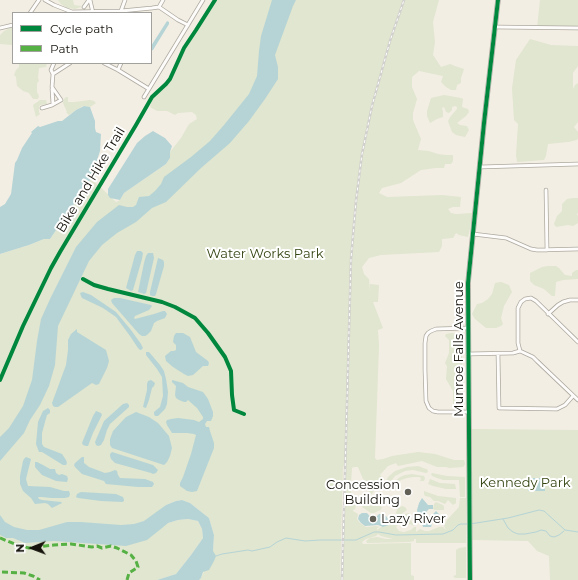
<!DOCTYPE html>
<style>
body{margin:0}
#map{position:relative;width:578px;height:580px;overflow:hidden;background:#f3eee3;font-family:Montserrat,sans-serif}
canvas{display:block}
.legend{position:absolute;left:12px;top:12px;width:140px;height:52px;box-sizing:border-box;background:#fff;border:1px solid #a2a19e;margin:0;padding:5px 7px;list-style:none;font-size:12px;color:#16130c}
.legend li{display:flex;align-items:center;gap:8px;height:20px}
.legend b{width:20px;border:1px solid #a2a19e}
.north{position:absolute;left:12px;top:528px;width:40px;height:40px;-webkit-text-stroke:3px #fff;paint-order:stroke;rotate:269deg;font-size:11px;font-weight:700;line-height:16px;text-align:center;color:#16130c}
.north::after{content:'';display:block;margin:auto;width:14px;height:18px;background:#16130c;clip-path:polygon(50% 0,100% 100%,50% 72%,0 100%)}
</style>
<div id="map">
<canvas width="578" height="580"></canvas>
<ul class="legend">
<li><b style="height:5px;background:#00873e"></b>Cycle path</li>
<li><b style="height:5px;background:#55b144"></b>Path</li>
</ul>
<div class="north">N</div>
</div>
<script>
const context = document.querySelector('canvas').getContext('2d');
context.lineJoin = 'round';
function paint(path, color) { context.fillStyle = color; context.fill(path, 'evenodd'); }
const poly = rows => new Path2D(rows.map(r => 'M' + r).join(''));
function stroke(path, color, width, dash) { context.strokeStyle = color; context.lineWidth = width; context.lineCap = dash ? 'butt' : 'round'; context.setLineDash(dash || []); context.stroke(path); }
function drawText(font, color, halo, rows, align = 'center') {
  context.font = font + ' Montserrat,sans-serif'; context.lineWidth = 4; context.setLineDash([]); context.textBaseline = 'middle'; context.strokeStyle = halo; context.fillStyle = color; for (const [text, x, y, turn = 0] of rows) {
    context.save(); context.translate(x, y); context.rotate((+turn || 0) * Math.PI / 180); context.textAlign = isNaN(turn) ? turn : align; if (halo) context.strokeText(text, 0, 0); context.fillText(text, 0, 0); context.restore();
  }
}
const green = poly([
 [58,0,73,0,74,5,81,6,81,7,75,9,67,8,61,4],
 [216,0,439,0,433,22,435,42,433,55,441,67,450,64,455,66,464,69,461,78,461,83,457,85,456,90,451,90,446,87,441,82,443,76,419,71,412,77,412,87,417,99,413,113,413,120,421,139,418,150,429,151,438,154,446,155,453,155,453,161,451,164,445,164,444,168,436,168,421,170,401,183,382,188,379,193,387,197,442,195,461,197,460,207,453,207,448,209,451,213,456,214,472,213,472,220,468,237,459,235,456,233,453,238,442,239,442,246,439,252,381,255,369,258,362,267,364,274,369,279,370,291,370,284,379,285,378,302,373,302,383,328,378,330,379,346,375,458,377,460,383,459,392,456,418,452,435,454,454,460,464,460,465,464,463,467,449,468,446,467,437,467,422,461,398,466,396,463,388,466,380,475,383,479,380,483,373,481,366,481,363,479,358,467,354,467,352,468,351,483,351,501,344,500,345,467,343,466,340,580,199,580,201,578,213,551,214,535,209,518,190,503,182,500,176,501,166,505,157,513,168,523,178,520,188,519,198,521,202,529,203,538,191,555,176,574,157,580,0,580,0,254,29,245,44,239,50,239,91,179,95,182,116,202,120,200,124,193,166,164,170,158,170,152,181,138,189,124,197,119,196,115,192,112,178,113,175,115,167,111,157,111,150,107,151,103,155,96,164,89,170,82,187,45,200,26],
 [540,0,578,0,578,28,537,28],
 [10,28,13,28,13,47,12,45,0,44,0,35,4,31],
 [530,39,551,45,578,46,578,66,573,73,573,89,575,85,578,83,578,122,574,127,578,132,578,138,577,140,568,142,548,144,546,156,544,160,517,162,516,155,518,124,514,120,512,88,516,60],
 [19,63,47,63,46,67,39,68,38,78,39,81,37,83,37,92,39,96,38,99,33,99,29,93,23,91,17,86,16,77,14,75,16,70,19,67],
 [444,95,461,98,463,99,462,107,468,109,469,112,466,116,457,123,460,125,467,126,469,130,465,137,456,135,452,132,449,124,448,121,450,117,457,109,457,107,455,106,452,107,452,110,449,113,446,112,444,107,442,108,443,111,443,117,437,119,430,123,427,116,427,111,431,98],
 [66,97,68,97,68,102,74,102,90,100,94,101,96,103,90,107,83,106,76,110,69,115,66,112,67,112,63,103,64,99],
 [40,100,46,100,47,104,40,105,39,107,39,112,40,114,36,117,33,105],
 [573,198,578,198,578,213,577,214,578,216,578,223,573,226,568,225,556,227,554,224,557,216,562,211,562,204,567,199],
 [548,266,556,266,559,268,565,275,572,276,572,273,576,270,578,270,578,279,563,280,556,282,555,296,552,296,544,289,534,285,530,281,530,273,542,267],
 [501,282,509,285,512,292,504,306,501,318,503,324,501,326,496,328,486,328,475,319,472,314,477,304,482,303,488,299,492,294,495,283],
 [451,333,460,334,463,339,462,347,462,384,461,393,461,409,459,410,456,410,453,406,453,391,446,379,447,366,445,363,449,353,449,340,445,336,446,334],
 [471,429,578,430,578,580,550,580,549,556,537,551,528,541,472,540],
 [418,466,426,469,427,469,428,472,426,473,413,470,405,471,395,476,388,485,385,485,385,483,388,477,395,471,407,467],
 [432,473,447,476,465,477,465,497,460,497,459,480,443,480,437,478,432,476,431,474],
 [412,474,424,476,425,478,424,481,420,481,421,478,419,477,414,477,407,478,401,480,396,484,395,487,396,488,396,489,392,489,390,488,393,483,400,477,405,475],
 [430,479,440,483,455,484,456,489,446,489,433,486,428,484],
 [376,486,377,487,370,496,364,499,360,498,361,496,367,493],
 [424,491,438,496,456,498,456,503,453,505,448,500,445,504,438,501,434,501,430,497,425,496,424,494],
 [377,498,385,498,385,499,381,500,381,507,382,507,381,510,378,511,374,513,371,513,362,507,363,505,369,504],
 [460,498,466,498,466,543,416,543,416,539,414,539,414,541,409,542,367,543,366,541,370,538,377,537,386,539,393,539,381,536,378,534,376,536,366,539,362,542,363,544,411,543,411,575,414,576,414,580,340,580,343,545,344,503,345,502,356,504,355,510,354,509,353,511,358,514,357,519,360,523,366,527,376,526,380,527,377,528,377,530,381,527,391,525,398,518,405,514,409,513,410,519,414,526,410,524,406,525,403,523,400,523,398,524,396,527,399,531,404,532,411,530,414,527,416,527,416,532,420,529,425,531,429,531,439,527,443,527,446,530,444,526,447,520,459,507],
 [436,502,443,505,444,507,444,510,435,510,433,509,434,504],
 [403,506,406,508,407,510,400,515,397,516,396,513,397,510,399,507],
 [466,547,466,578,455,578,453,576,456,575,456,550,459,548]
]);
const water = poly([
 [272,0,296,0,293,6,275,55,278,67,278,79,265,99,249,121,230,143,201,168,166,202,152,208,136,222,117,233,102,245,89,261,58,326,55,365,49,386,40,405,30,420,24,433,0,461,0,437,9,428,23,406,32,380,37,341,41,319,51,297,76,247,97,222,119,205,127,207,133,207,136,205,139,197,149,196,155,191,161,184,164,177,191,157,210,141,224,125,249,94,257,76,259,51,261,36],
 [167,21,169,22,169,24,153,50,151,51,151,46],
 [84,106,90,107,95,121,95,128,96,132,101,134,100,151,91,179,50,239,44,239,29,245,0,254,0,207,5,204,11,194,15,163,17,160,22,148,32,133,31,132,38,126,40,127,58,121,62,121,76,110],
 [153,131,165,138,172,146,170,152,170,158,166,164,124,193,120,200,110,198,108,195,108,189,137,143,145,136],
 [137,251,141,251,143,253,142,259,133,290,131,291,126,288,135,255],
 [148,253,153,253,154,258,146,293,144,294,138,292,144,263,146,256],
 [158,258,163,260,164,262,164,266,156,294,155,296,152,296,150,295,150,292],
 [83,292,91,295,116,312,131,330,141,344,143,348,141,350,140,350,138,348,130,336,116,317,103,308,82,298,81,296,80,293],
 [114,298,120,298,151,305,152,306,149,310,135,316,134,318,135,319,154,314,163,311,165,311,167,314,165,318,157,321,154,323,151,331,147,335,145,336,142,336,139,334,112,303,111,300],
 [77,329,77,332,106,350,109,361,107,368,99,384,96,385,92,383,58,407,55,407,53,406,52,403,66,365,68,350,68,340,71,334],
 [176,333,183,333,190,337,196,352,208,361,209,363,208,366,203,366,193,375,188,376,184,374,173,367,166,361,165,356,171,351,174,351,176,350,176,345,173,342,174,336],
 [146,352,149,352,160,365,164,371,166,379,168,392,167,404,165,409,158,416,155,416,154,414,154,412,160,407,163,396,162,377,157,369,146,355],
 [151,380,155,383,154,386,152,388,149,400,146,408,143,407,147,390,147,384,148,381],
 [172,380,183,383,188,387,203,392,208,399,213,412,213,416,211,421,207,421,205,424,206,427,209,427,210,431,214,443,214,448,197,491,192,492,187,491,180,486,180,483,183,477,191,454,196,435,194,434,187,433,172,433,167,425,166,422,167,420,171,419,178,418,194,420,199,422,203,419,203,417,197,408,188,400,186,402,184,402,179,400,176,398,175,395,176,386,172,382],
 [127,403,129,405,129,407,110,424,107,430,104,440,101,445,98,446,96,445,95,442,104,421,123,404],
 [48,408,50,410,50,413,47,415,45,422,42,433,42,444,44,447,62,454,66,460,67,463,66,465,63,465,42,452,39,452,36,444,38,422,43,411],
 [96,411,101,413,102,415,93,433,88,446,86,446,83,445,82,443,93,416],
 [136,412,149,417,158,423,169,436,172,448,170,456,167,462,164,465,112,448,110,445,110,439,113,431,126,417],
 [112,452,153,465,158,470,156,473,153,474,151,473,115,463,111,459,110,456,110,454],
 [26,457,31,459,26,479,28,486,50,487,64,491,69,491,70,494,69,497,65,498,51,498,42,497,38,497,39,499,42,500,61,502,62,503,52,508,48,504,45,503,35,504,31,498,23,491,20,484,20,476,23,461,24,459],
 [82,457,84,457,84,463,89,467,105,473,110,472,115,470,117,471,118,475,120,478,145,479,153,482,154,484,152,487,138,487,106,484,104,481,82,474,75,467,74,465,75,463],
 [35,462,37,462,43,465,50,469,55,469,56,473,59,475,62,474,67,476,68,479,67,482,56,481,42,475,35,467],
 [528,478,545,478,545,491,528,491],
 [554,479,566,480,566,486,554,486,553,480],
 [81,492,116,494,123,497,124,500,124,501,122,502,101,501,78,498,76,497,77,494],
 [422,498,428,505,433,505,433,509,429,509,426,512,428,516,431,516,436,511,441,516,443,514,445,516,439,523,436,520,433,520,431,527,423,527,422,523,418,516,417,510,419,503],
 [182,500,190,503,209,518,214,535,213,551,216,556,214,561,209,570,203,572,201,578,199,580,157,580,176,574,191,555,203,538,202,529,198,521,188,519,178,520,168,523,162,528,147,540,126,546,54,541,25,543,13,538,6,538,0,535,0,515,5,522,14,527,27,530,39,530,67,522,81,522,121,525,134,524,144,521,166,505,176,501],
 [362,513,367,513,372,519,374,519,379,514,383,514,387,517,388,520,387,524,391,521,393,523,389,525,383,527,378,525,365,526,361,523,358,519,359,515]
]);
const stream = poly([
 [503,519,508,528,513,532,518,534,525,534,536,532,541,530,546,531,550,536,554,537,559,535,564,531],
 [470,524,508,518,539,510,544,511,565,530,578,532],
 [216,556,222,554,248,550,252,551,270,547,277,542,286,538,305,541,320,540,356,540,374,532,379,532,396,535,443,534,453,530,458,525,461,524,467,524]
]);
const street = poly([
 [45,0,54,5,72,12,121,11,152,8,159,7,178,20,188,25],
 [90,0,93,13],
 [84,7,89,0],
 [159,7,163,0],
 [121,11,125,0],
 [30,13,39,0],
 [495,27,578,28],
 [0,28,13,25],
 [104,63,118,70,149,89],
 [118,70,121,63],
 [53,74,51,70,54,63],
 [52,89,53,104],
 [144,97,203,0],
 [42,108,52,105,61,100,52,87,53,74,70,63],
 [480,167,578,164],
 [546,190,547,250],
 [473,234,506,238,531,249,537,250,578,249],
 [548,314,558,305,563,302,570,300,578,300],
 [468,328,436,329,431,331,428,333,426,336,425,343,425,370,426,401,429,408,433,411,438,412,469,412],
 [520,351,518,343,518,308,521,302,525,299,531,298,536,301,578,342],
 [468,354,513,353,520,351,533,357,537,361,578,400],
 [498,354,499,408,557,409,565,405,573,396]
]);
const secondary = poly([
 [470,580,468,283,484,123,498,0]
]);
const rail = poly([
 [342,580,351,259,356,201,362,154,372,106,390,41,404,0]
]);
const quiet = poly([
 [0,538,17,545,29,548,54,545,71,544,92,547,97,546,102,548,111,546,117,548,131,555,136,561,138,567,129,573,127,580],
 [2,572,24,573,33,576,40,580]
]);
const cycleway = poly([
 [83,279,94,285,108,289,162,302,175,307,195,318,208,333,225,357,231,371,232,395,234,410,244,414],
 [0,380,23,326,51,268,60,252,136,125,152,97,166,84,170,79,184,48,196,30,215,0],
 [470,580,468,283,484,123,498,0]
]);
const markers = [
 [408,492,4,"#636057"],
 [373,519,4,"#636057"]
];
const streetNames = [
 ["Bike and Hike Trail",91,180,-59],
 ["Munroe Falls Avenue",459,349,-90]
];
const parkNames = [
 ["Water Works Park",265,254],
 ["Kennedy Park",525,483]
];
const poiNames = [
 ["Concession",400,485],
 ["Building",400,500],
 ["Lazy River",381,519,"left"]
];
paint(green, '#e0e6cf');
paint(water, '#b6d4d6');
stroke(stream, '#b6d4d6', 1);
stroke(street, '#ada9a0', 4.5);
stroke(secondary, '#ada9a0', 5.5);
stroke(street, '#fdfcfb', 3);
stroke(secondary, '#fdfcfb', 4);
stroke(rail, '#d1d0cd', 2.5);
stroke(rail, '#fff', 1, [3]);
stroke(quiet, '#55b144', 3, [6, 3]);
stroke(cycleway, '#00873e', 4);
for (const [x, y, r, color] of markers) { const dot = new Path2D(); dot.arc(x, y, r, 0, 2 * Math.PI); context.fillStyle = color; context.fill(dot); stroke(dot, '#fff', 1.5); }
drawText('13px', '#16130c', '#fff', streetNames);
drawText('13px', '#341', '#fff', parkNames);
drawText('13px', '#16130c', '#fff', poiNames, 'right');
</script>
